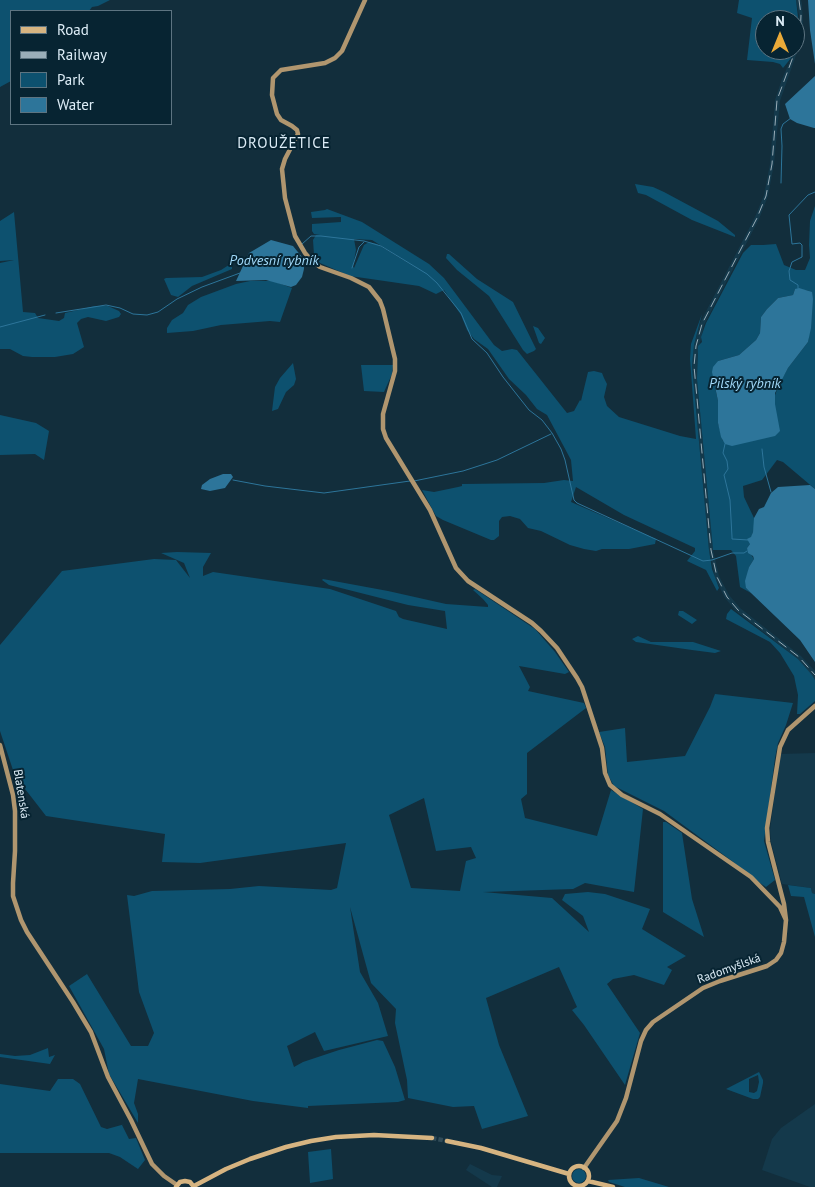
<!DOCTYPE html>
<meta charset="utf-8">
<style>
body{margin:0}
#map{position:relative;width:815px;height:1187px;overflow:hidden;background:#122e3c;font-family:"PT Sans",sans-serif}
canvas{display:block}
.legend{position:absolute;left:10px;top:10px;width:162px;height:115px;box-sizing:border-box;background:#072432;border:1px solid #5d7481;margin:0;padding:6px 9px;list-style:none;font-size:15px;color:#ddedf7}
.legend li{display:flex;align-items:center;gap:10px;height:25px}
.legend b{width:25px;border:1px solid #5d7481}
.north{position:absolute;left:755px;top:10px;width:50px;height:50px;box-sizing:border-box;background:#072432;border:1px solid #5d7481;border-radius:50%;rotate:0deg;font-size:14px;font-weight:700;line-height:20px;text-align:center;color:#ddedf7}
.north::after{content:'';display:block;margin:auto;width:18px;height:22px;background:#eaaa39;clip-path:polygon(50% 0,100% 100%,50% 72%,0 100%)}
</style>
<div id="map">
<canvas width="815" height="1187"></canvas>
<ul class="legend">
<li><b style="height:6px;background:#d6b481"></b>Road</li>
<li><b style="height:6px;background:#9aaeb9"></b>Railway</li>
<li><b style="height:14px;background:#0d516f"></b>Park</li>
<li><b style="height:14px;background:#2d759a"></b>Water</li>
</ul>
<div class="north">N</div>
</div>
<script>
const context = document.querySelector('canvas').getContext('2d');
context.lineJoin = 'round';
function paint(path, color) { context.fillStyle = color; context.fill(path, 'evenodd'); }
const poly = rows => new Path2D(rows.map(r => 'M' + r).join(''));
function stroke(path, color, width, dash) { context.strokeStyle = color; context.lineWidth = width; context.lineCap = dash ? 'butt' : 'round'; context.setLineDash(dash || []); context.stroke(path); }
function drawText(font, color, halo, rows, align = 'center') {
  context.font = font + ' "PT Sans",sans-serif'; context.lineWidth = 4; context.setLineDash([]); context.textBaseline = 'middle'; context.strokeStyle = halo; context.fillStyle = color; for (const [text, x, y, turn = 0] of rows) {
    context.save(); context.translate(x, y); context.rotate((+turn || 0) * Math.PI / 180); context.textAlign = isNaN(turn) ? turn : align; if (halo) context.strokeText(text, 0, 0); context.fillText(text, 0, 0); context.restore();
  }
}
const built = poly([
 [796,0,801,0,802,4,803,26,802,38,780,101,774,164,768,196,759,219,704,325,697,356,697,379,713,550,719,576,729,595,740,608,801,656,815,671,815,680,798,659,736,611,725,598,715,578,709,550,692,366,694,345,700,323,755,217,764,195,770,164,775,100,782,79,795,50,797,37,799,15],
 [815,753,815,894,812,893,811,888,782,884,771,842,770,830,780,754],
 [815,1104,815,1187,810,1187,762,1170,772,1139,781,1128],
 [470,1164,492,1175,502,1176,497,1187,492,1187,466,1170]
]);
const green = poly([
 [0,0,110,0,98,6,92,7,89,11,11,11,11,81,0,87],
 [739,0,796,0,799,26,795,47,795,20,765,20,765,50,794,50,791,58,783,68,780,64,773,62,747,60,752,18,737,13],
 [635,184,653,187,664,192,718,221,735,235,735,237,692,220,646,195,638,193],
 [815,206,815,489,783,462,777,460,762,480,743,486,744,497,754,518,755,524,750,544,747,548,754,559,749,567,746,588,751,593,740,587,736,556,731,550,713,550,697,379,698,346,702,342,701,337,706,323,743,253,751,245,763,245,776,244,784,265,796,270,805,270,810,258,809,245,810,221],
 [795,289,809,291,811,320,808,342,788,368,779,384,774,398,775,404,759,439,723,441,718,423,718,401,713,378,718,361,739,355,756,340,760,333,761,317,767,309,778,298,793,295],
 [327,209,362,222,429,264,444,278,494,345,502,351,512,349,517,350,567,413,574,411,580,400,581,401,588,372,594,371,602,373,604,378,607,384,604,397,607,406,619,417,680,436,696,439,690,359,691,344,702,314,694,345,692,366,709,550,712,569,719,588,717,591,706,570,687,561,695,551,695,548,624,515,576,487,571,502,656,539,655,544,629,549,602,549,596,551,584,549,570,545,541,531,528,528,520,519,510,516,502,517,499,521,499,536,494,540,491,540,443,520,436,516,422,490,434,492,458,487,462,486,462,484,544,483,564,480,573,481,571,460,547,415,537,409,526,395,509,379,488,349,474,339,467,330,461,315,444,290,436,294,419,286,350,276,320,263,314,255,313,240,316,235,320,235,314,234,312,231,312,224,341,222,341,217,312,218,311,212,325,210],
 [354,239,372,240,421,271,377,244,369,242,364,245,354,268,353,266,356,250],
 [14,212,23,312,35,313,38,318,59,321,64,318,65,313,95,306,108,306,119,311,121,314,119,317,106,321,88,317,81,319,77,323,84,347,73,354,55,357,32,357,23,356,10,349,0,349,0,263,14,260,0,261,0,221],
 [447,254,449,254,477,279,513,302,536,349,534,351,527,354,523,350,489,296,457,270,446,258],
 [232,263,232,269,192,286,178,297,171,295,164,279,166,278,202,277,221,270],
 [250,281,273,281,292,288,280,322,270,321,221,325,193,331,167,333,167,328,172,320,183,313,188,305,201,297,236,284],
 [533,326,538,328,545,338,541,344,539,343],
 [293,363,296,379,294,385,286,392,278,409,272,411,275,387,280,378],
 [361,365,393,365,392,374,384,392,364,391],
 [0,415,36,423,49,431,44,460,35,454,0,455],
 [177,552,211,553,203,567,203,576,213,572,330,589,396,611,399,617,403,619,447,629,445,611,408,605,329,585,322,580,323,579,388,591,446,604,488,607,488,605,483,599,473,590,475,589,535,629,555,652,569,672,565,674,519,666,530,687,528,691,584,703,586,708,527,753,527,794,521,799,525,818,597,836,611,790,643,809,634,892,585,883,573,889,483,892,552,898,589,932,583,916,562,900,565,894,588,892,605,894,650,909,642,929,686,956,667,967,672,970,664,985,634,975,613,979,607,984,640,1033,625,1085,584,1025,572,1010,577,1007,559,967,486,998,499,1045,528,1116,482,1129,474,1106,453,1107,408,1098,407,1080,395,1023,396,1009,371,983,350,907,360,972,378,1003,388,1036,324,1051,315,1032,287,1046,294,1067,303,1062,339,1050,377,1040,383,1041,395,1067,405,1100,398,1102,308,1106,308,1108,253,1101,138,1079,134,1103,138,1114,138,1123,109,1074,104,1049,69,986,87,974,131,1046,148,1046,154,1033,139,992,127,895,134,896,152,891,230,889,259,886,331,890,337,888,346,843,200,863,162,862,165,834,46,816,15,776,0,731,0,645,62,571,154,559,176,560,190,578,184,563,161,553],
 [424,798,436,851,471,847,476,858,466,861,460,891,411,888,389,815],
 [731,609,798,659,812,675,815,680,815,701,800,714,797,714,798,695,794,676,780,653,770,642,726,619,727,614],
 [679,611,683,611,697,620,692,624,678,615],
 [638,636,651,642,693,642,721,651,715,653,692,650,636,642,632,639],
 [715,694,793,703,786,725,778,743,775,758,764,841,775,880,766,887,751,877,732,861,664,811,614,786,608,775,605,747,599,732,625,728,627,762,685,756,710,707],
 [663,822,666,822,682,833,692,899,704,937,663,912],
 [788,885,811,888,812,893,815,894,815,937,804,897,791,896],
 [48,1048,49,1057,55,1055,50,1064,0,1057,0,1054,15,1056,30,1055],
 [759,1072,763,1080,763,1083,760,1097,758,1099,753,1099,726,1089],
 [758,1075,759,1082,757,1091,754,1093,749,1092,749,1079],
 [58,1079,73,1079,80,1084,101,1127,107,1129,125,1124,122,1125,129,1139,136,1138,145,1160,138,1169,120,1157,109,1153,0,1153,0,1084,50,1091],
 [331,1149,333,1179,310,1183,308,1152],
 '572 1176a7 7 0 1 1 14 0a7 7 0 1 1-14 0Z',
 [639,1178,669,1187,670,1187,625,1187,609,1182,608,1180]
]);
const water = poly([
 [808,0,815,0,815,64,810,30],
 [815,76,815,128,814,128,797,123,790,119,785,104],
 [271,240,293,246,302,257,304,262,304,269,302,277,296,285,291,287,266,280,236,281,249,253],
 [799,288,812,292,813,299,811,328,808,342,788,368,775,393,775,404,780,431,775,436,732,446,725,444,721,437,718,423,718,401,712,372,713,367,718,361,739,355,756,340,760,333,761,317,767,309,778,298,793,295,795,289],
 [223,474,231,474,233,477,225,488,210,491,201,489,202,485,210,479],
 [810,485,815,489,815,662,800,640,751,593,746,588,745,581,749,567,754,559,753,556,748,553,747,548,750,544,747,539,751,537,753,532,754,518,759,509,764,507,771,493,778,487]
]);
const stream = poly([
 [781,183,782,146,781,129,783,124,791,118],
 [302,244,311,236,321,236,364,241,381,246,427,274,437,283,461,313,472,339,487,353,503,377,529,410,542,420,552,433,561,449,565,460,574,500,577,503,703,561,712,560,732,553,744,553,747,551],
 [352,268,359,247,364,242],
 [798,288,798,285,790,280,789,271,792,262,802,257,802,245,800,243,792,244,789,215,808,195,815,192],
 [56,313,106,305,120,308,133,314,147,315,158,312,177,299,202,287,240,273],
 [0,327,45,315],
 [725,444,723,453,727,461,728,469,724,475,730,500,732,537,732,539,748,540],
 [762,449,764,467,771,492],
 [233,480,265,486,324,493,410,481],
 [414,481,463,471,497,460,551,434]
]);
const primaryTunnel = poly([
 [432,1138,447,1141]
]);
const secondary = poly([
 [365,0,342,51,335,58,325,63,281,70,273,78,272,95,277,114,281,120,292,126,297,130,298,134,285,159,282,169,285,198,295,236,305,253,311,260,320,267,351,278,369,287,380,301,383,309,395,359,395,371,383,414,383,429,386,438,430,510,456,568,468,581,532,623,541,631,557,648,577,678,582,687,602,748,605,773,610,785,622,795,660,814,751,877,780,907,786,920],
 [0,745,13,795,15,811,15,851,13,883,13,896,21,920,27,932,73,1002,91,1032,108,1077,131,1120,152,1164,164,1176,177,1185],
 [584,1168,617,1121,626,1098,641,1041,646,1030,653,1022,703,988,720,981,767,966,776,960,781,953,784,942,786,920,784,904,768,842,767,828,780,747,788,730,815,706],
 [578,1186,578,1187]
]);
const primary = poly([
 [447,1141,481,1148,569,1174],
 '569 1176a10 10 0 1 1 20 0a10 10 0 1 1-20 0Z',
 [588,1181,613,1187],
 [194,1186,226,1169,250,1159,286,1147,311,1141,336,1137,374,1135,432,1138],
 [176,1187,180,1182,185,1181,190,1182,194,1187]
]);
const rail = poly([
 [799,0,801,15,800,38,777,100,772,164,766,196,757,218,702,324,696,346,694,366,711,550,717,577,727,597,738,610,799,657,815,675]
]);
const streetNames = [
 ["Blatenská",21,794,81],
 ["Radomyšlská",729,969,-20]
];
const waterNames = [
 ["Podvesní rybník",274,261],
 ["Pilský rybník",745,384]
];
const quarterNames = [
 ["DROUŽETICE",284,144]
];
paint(built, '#14394b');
paint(green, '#0d516f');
paint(water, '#2d759a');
stroke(stream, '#2d759a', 1);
stroke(primaryTunnel, '#304b58', 4.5, [4.5, 2]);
stroke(secondary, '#b0966f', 4.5);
stroke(primary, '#d6b481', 4.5);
stroke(rail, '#9aaeb9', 1, [10, 5]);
drawText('12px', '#ddedf7', '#072432', streetNames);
drawText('italic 14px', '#a2dafa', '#072432', waterNames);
context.letterSpacing = '1px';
drawText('15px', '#ddedf7', '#072432', quarterNames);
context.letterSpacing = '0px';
</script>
